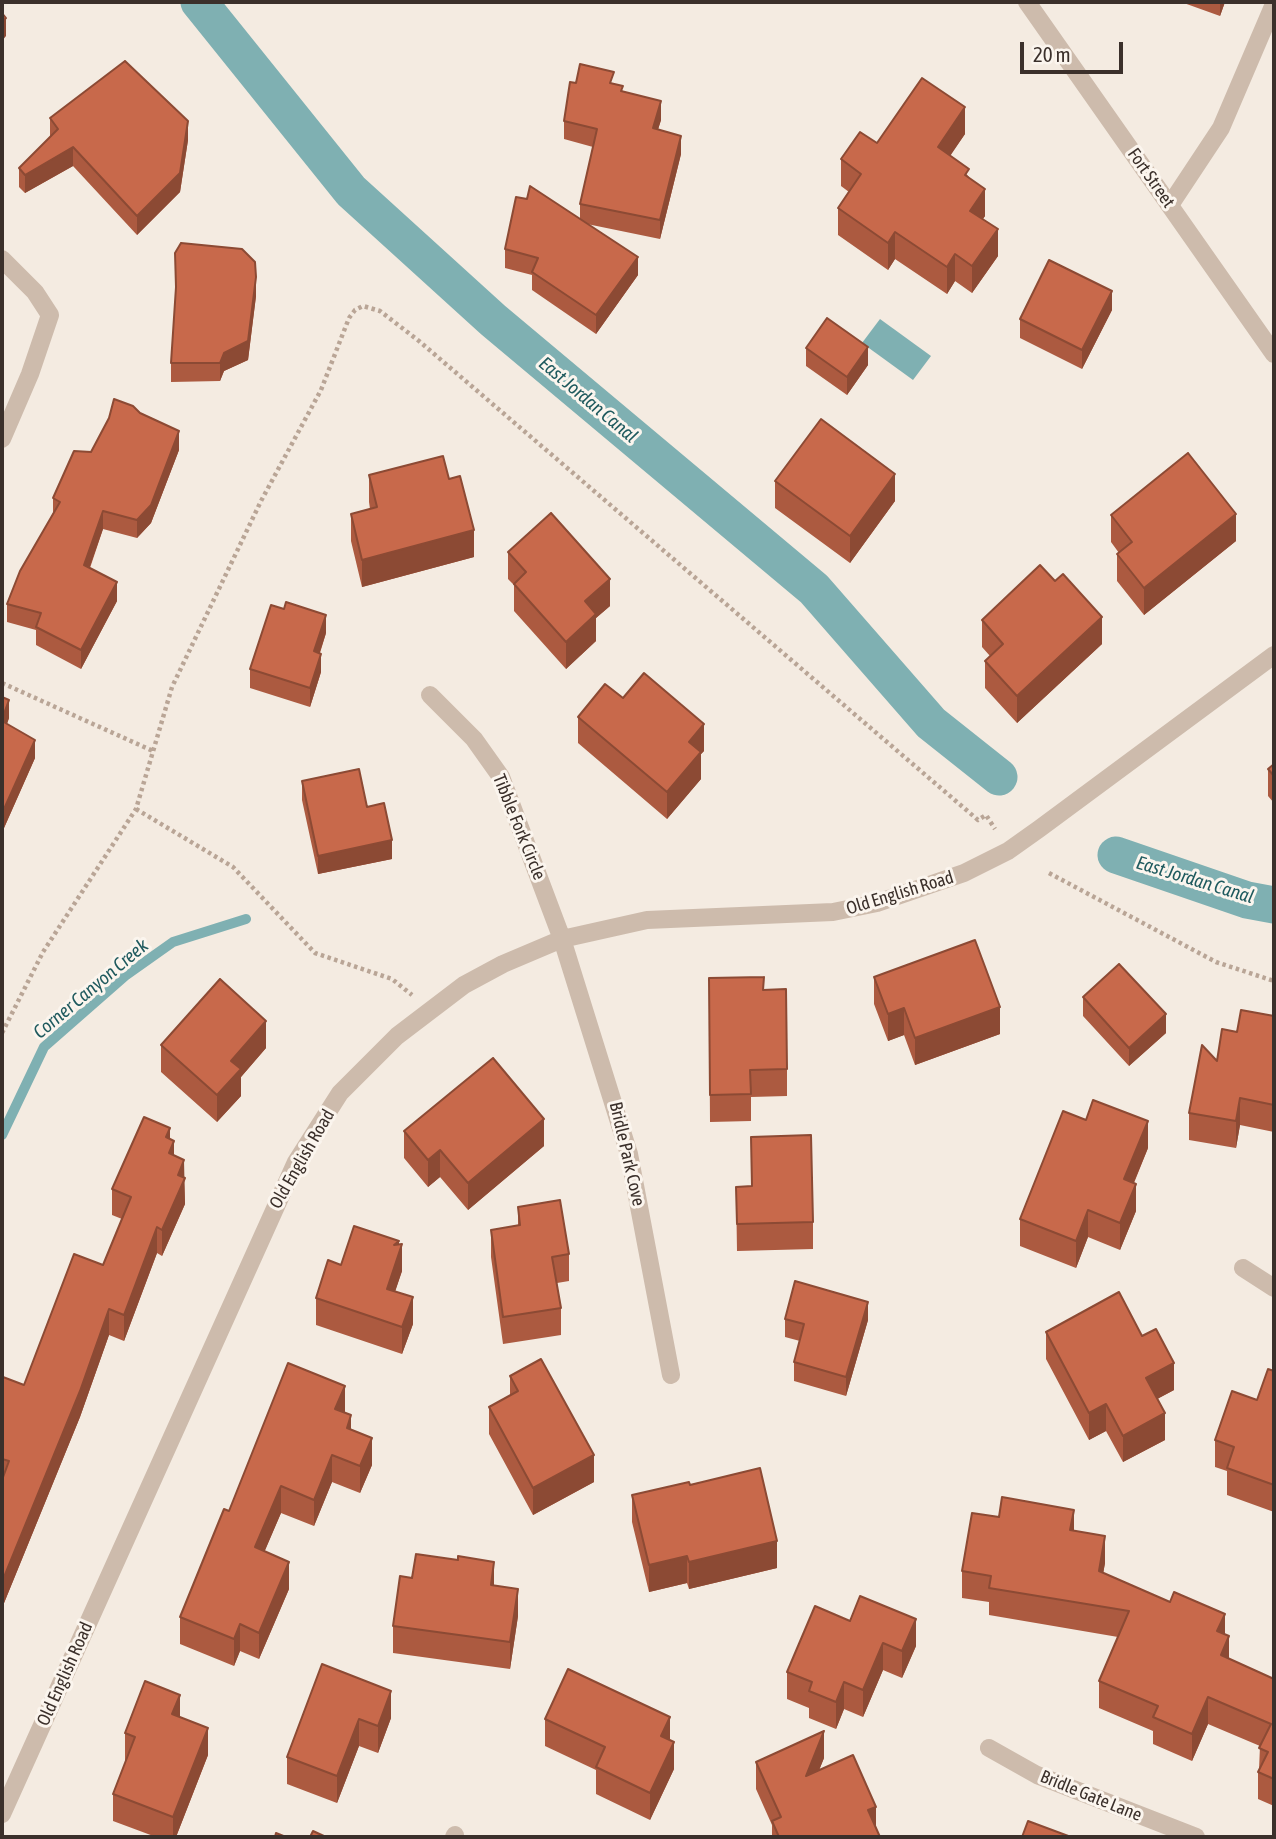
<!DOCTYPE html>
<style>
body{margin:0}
#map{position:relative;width:1276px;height:1839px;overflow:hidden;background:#f4ebe1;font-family:"Asap Condensed",sans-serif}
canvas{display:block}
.frame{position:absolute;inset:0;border:4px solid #3b302b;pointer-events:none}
.scale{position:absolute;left:1020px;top:42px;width:103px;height:32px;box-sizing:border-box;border:4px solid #3b302b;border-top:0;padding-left:9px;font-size:21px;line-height:24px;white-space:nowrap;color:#3b302b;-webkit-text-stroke:5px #fbf5ee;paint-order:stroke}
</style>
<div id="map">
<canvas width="1276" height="1839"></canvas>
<div class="frame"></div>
<div class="scale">20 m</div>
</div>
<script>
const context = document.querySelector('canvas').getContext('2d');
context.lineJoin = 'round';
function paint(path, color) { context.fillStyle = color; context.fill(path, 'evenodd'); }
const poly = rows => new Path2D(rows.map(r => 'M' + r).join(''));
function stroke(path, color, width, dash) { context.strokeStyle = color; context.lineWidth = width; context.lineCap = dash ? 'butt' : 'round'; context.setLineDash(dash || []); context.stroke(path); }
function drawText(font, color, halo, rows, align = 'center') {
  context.font = font + ' "Asap Condensed",sans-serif'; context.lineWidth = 6; context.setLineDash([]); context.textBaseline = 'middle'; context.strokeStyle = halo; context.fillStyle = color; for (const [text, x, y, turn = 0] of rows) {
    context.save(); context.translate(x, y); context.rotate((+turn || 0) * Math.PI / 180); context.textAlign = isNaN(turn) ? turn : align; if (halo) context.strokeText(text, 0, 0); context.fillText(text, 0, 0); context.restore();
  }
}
const water = poly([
 [880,319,931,356,913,380,862,343]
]);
const stream = poly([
 [2,1135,44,1047,125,976,173,942,246,919]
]);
const canal = poly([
 [199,2,351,191,493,320,814,589,931,723,999,777],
 [1116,855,1247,900,1274,905]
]);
const path = poly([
 [2,683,153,751],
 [136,809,233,867,315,953,392,979,412,995],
 [1049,873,1216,962,1274,981],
 [2,1033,43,952,136,809,172,687,261,501,321,390,349,318,355,310,363,306,380,311,419,341,978,820,986,815,995,829]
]);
const minor = poly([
 [1170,205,1221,128,1274,4],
 [2,259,35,292,50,315,30,374,2,439],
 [430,695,474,739,501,777,562,939,629,1154,671,1375],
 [1243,1268,1274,1288],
 [989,1748,1037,1775,1196,1837],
 [2,1814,296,1162,340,1093,397,1036,464,985,503,964,562,939,647,920,833,912,877,903,964,873,1008,851,1039,829,1274,655],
 [454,1837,455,1835]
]);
const tertiary = poly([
 [1027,2,1274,354]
]);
const wall = poly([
 [1181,2,1225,2,1220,16],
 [614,84,661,120,658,129,681,154,660,239,587,224,638,275,596,334,532,290,532,275,505,268,505,249,580,219,580,204,593,147,564,139,564,121],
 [50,118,188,140,180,192,137,235,73,166,25,193,19,187,19,168,50,137],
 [965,134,950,155,969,177,985,216,983,219,998,256,972,293,955,281,947,294,895,259,888,270,838,235,838,208,849,192,841,186,841,159,877,143],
 [175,253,256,296,248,360,224,371,220,381,171,382,171,363,176,295],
 [1112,310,1082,369,1020,338,1020,319],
 [806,348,868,365,847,395,806,366],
 [179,450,151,523,137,538,103,529,90,568,117,601,81,669,36,645,36,630,7,622,7,604,53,513,53,498,91,452],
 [369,475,449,479,474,557,362,587,351,541,351,514,370,509,369,502],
 [775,481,895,501,850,563,775,508],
 [1111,515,1236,541,1144,615,1117,581,1117,554,1119,553,1111,542],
 [508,552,610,606,596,618,596,641,566,669,514,611,514,585,508,579],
 [1055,581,1102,644,1017,723,985,688,985,661,990,656,982,647,982,620],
 [326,633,320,653,321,672,310,707,250,688,250,669],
 [2,697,9,718,7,724,35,758,4,828,2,827],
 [623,698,704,751,701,754,701,779,667,819,578,743,578,717],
 [1274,764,1274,803,1268,796,1268,769],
 [302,781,367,807,392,859,318,874,302,800],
 [874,977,1000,1034,915,1065,904,1035,888,1041,874,1004],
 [709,978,763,990,787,1069,787,1096,751,1097,751,1121,710,1122],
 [1083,997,1166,1033,1129,1066,1083,1016],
 [1274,1016,1274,1132,1240,1125,1236,1148,1189,1140,1189,1113,1217,1061,1237,1032],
 [161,1045,266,1048,241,1077,241,1096,217,1122,161,1072],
 [404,1131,544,1146,468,1210,440,1177,428,1187,404,1158],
 [751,1137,813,1222,813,1249,737,1251,736,1187,751,1186],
 [170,1139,174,1156,184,1178,185,1204,162,1256,157,1253,124,1341,109,1335,80,1417,2,1608,2,1380,24,1385,103,1265,122,1219,112,1215,112,1189],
 [1148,1148,1134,1183,1136,1211,1120,1250,1088,1237,1076,1268,1020,1246,1020,1219],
 [518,1207,569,1254,569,1281,557,1283,561,1308,561,1335,503,1344,491,1257,491,1230,518,1226],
 [399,1244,402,1271,395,1291,413,1324,402,1354,316,1325,316,1298,341,1265],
 [785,1319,868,1320,846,1396,794,1381,794,1362,800,1341,785,1337],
 [1046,1332,1142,1336,1174,1390,1157,1399,1165,1440,1123,1462,1106,1431,1089,1440,1046,1359],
 [1274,1371,1274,1512,1227,1495,1227,1471,1215,1467,1215,1440,1257,1400],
 [510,1376,594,1482,533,1515,489,1434,489,1407,510,1396],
 [345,1413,351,1430,372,1465,360,1493,332,1482,314,1526,281,1513,264,1552,289,1589,259,1659,240,1651,234,1666,180,1644,180,1617,229,1511],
 [690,1485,777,1568,689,1589,687,1583,649,1592,632,1522,632,1495],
 [1074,1531,1105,1563,1103,1573,1225,1634,1229,1659,1274,1679,1274,1806,1258,1799,1258,1772,1259,1770,1260,1746,1208,1724,1192,1761,1153,1744,1153,1731,1099,1708,1099,1681,1118,1637,989,1615,989,1602,962,1598,962,1571],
 [494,1586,518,1616,510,1669,393,1653,393,1626],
 [850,1621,916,1646,902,1678,883,1670,863,1717,844,1709,836,1729,809,1718,809,1708,787,1699,787,1672],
 [391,1691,391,1718,378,1753,359,1746,337,1803,287,1784,287,1757],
 [180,1717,208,1755,176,1837,156,1837,113,1821,113,1794,126,1760,125,1760,125,1733],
 [545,1719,674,1769,650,1820,596,1794,596,1770,545,1746],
 [824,1758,819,1770,876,1828,880,1837,772,1837,772,1825,756,1789,756,1762]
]);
const shadedWall = poly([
 [1220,2,1225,2,1220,16],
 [6,18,6,36,2,41,2,22],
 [661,101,661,120,653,146,653,128],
 [965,107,965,134,938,174,938,147],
 [188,121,188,140,180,192,137,235,137,216],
 [681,136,681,154,660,239,660,220],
 [73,147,73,166,25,193,25,175],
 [985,189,985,216,970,237,970,211],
 [998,229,998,256,972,293,972,266],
 [895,232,895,259,888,270,888,243],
 [955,254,955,281,947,294,947,267],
 [638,257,638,275,596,334,596,315],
 [256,277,256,296,248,360,224,371,220,381,220,363,224,353],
 [1112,291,1112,310,1082,369,1082,350],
 [868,347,868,365,847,395,847,377],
 [179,431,179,450,151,523,137,538,137,520],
 [895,474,895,501,850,563,850,536],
 [103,511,103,529,84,583,84,565],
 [1236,514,1236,541,1144,615,1144,588],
 [474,530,474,557,362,587,362,560],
 [610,579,610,606,596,618,596,641,566,669,566,642,585,601],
 [117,582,117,601,81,669,81,650],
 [326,615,326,633,314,670,314,651],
 [1102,617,1102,644,1017,723,1017,696],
 [321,654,321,672,310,707,310,688],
 [9,700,9,718,2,737,2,719],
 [704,724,704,751,701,754,701,779,667,819,667,792,689,742],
 [35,740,35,758,4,828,4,809],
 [392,840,392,859,318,874,318,856],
 [1000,1007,1000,1034,915,1065,915,1038],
 [904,1008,904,1035,888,1041,888,1014],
 [1166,1014,1166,1033,1129,1066,1129,1048],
 [266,1021,266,1048,241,1077,241,1096,217,1122,217,1095,231,1061],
 [1240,1098,1240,1125,1236,1148,1236,1121],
 [544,1119,544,1146,468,1210,468,1183],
 [1148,1121,1148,1148,1124,1206,1124,1179],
 [170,1128,170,1151,174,1141,174,1167,169,1179,166,1137],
 [440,1150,440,1177,428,1187,428,1160],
 [184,1160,185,1204,162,1256,162,1230,178,1175],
 [1136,1184,1136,1211,1120,1250,1120,1223],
 [1088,1210,1088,1237,1076,1268,1076,1241],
 [157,1227,157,1253,124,1341,124,1315],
 [399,1241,399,1253,402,1244,402,1271,387,1316,387,1289,394,1245],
 [413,1297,413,1324,402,1354,402,1327],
 [868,1302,868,1320,846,1396,846,1377],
 [109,1309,109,1335,80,1417,2,1608,2,1582],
 [1174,1363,1174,1390,1146,1405,1146,1378],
 [345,1386,345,1413,335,1409],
 [1106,1404,1106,1431,1089,1440,1089,1413],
 [1165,1413,1165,1440,1123,1462,1123,1436],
 [351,1415,351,1442,347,1428],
 [372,1438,372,1465,360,1493,360,1466],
 [332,1455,332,1482,314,1526,314,1500],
 [594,1455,594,1482,533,1515,533,1488],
 [281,1486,281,1513,255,1574,255,1547],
 [1074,1510,1074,1537,1070,1530],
 [1105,1536,1105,1563,1099,1598,1099,1571],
 [777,1541,777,1568,689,1589,689,1562],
 [687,1556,687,1583,649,1592,649,1565],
 [289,1562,289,1589,259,1659,259,1633],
 [494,1562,494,1588,491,1585],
 [518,1589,518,1616,510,1669,510,1642],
 [1225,1614,1225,1641,1217,1631],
 [916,1619,916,1646,902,1678,902,1651],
 [240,1624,240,1651,234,1666,234,1639],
 [1229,1636,1229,1663,1221,1655],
 [883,1643,883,1670,863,1717,863,1690],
 [844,1682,844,1709,836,1729,836,1702],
 [391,1691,391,1718,378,1753,378,1726],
 [180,1695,180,1722,172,1714],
 [1208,1697,1208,1724,1192,1761,1192,1734],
 [670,1717,670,1744,661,1736],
 [359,1719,359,1746,337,1803,337,1776],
 [208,1728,208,1755,176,1837,173,1837,173,1817],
 [824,1731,824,1758,806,1803,806,1776],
 [674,1742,674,1769,650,1820,650,1793],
 [876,1807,876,1834,868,1810]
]);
const building = poly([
 [2,13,6,18,2,22,2,13],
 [125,61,188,121,180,173,137,216,73,147,25,175,19,168,58,129,50,118,125,61],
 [580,64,614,72,610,83,623,86,621,91,661,101,653,128,681,136,660,220,580,204,597,129,564,121,570,82,576,83,580,64],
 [922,78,965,107,938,147,969,169,965,175,985,189,970,211,998,229,972,266,955,254,947,267,895,232,888,243,838,208,861,174,841,159,860,132,877,143,922,78],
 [530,186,638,257,596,315,532,272,538,258,505,249,516,197,527,199,530,186],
 [181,243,242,249,255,262,256,277,248,341,224,353,220,363,171,363,176,287,175,253,181,243],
 [1049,260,1112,291,1082,350,1020,319,1049,260],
 [827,318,868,347,847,377,806,348,827,318],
 [114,399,133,406,140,413,179,431,151,505,137,520,103,511,84,565,117,582,81,650,36,627,41,613,7,604,20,571,60,502,53,498,74,451,91,452,109,418,114,399],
 [821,419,895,474,850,536,775,481,821,419],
 [1188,453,1236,514,1144,588,1117,554,1132,542,1111,515,1188,453],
 [443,456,449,479,460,476,474,530,362,560,351,514,377,507,369,475,443,456],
 [551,513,610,579,585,601,596,614,566,642,514,584,526,572,508,552,551,513],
 [1040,565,1055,581,1063,574,1102,617,1017,696,985,661,1003,644,982,620,1040,565],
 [286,602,326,615,314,651,321,654,310,688,250,669,271,605,284,609,286,602],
 [644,673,704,724,689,742,701,752,667,792,578,717,605,684,623,698,644,673],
 [2,697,9,700,2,719,2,697],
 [2,721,35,740,4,809,2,808,2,721],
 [1274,764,1274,776,1268,769,1274,764],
 [359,769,367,807,384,803,392,840,318,856,302,781,359,769],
 [975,940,1000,1007,915,1038,904,1008,888,1014,874,977,975,940],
 [1119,964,1166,1014,1129,1048,1083,997,1119,964],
 [764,977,763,990,786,989,787,1069,750,1070,751,1094,710,1095,709,978,764,977],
 [220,979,266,1021,231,1061,241,1069,217,1095,161,1045,220,979],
 [1241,1010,1274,1016,1274,1105,1240,1098,1236,1121,1189,1113,1202,1045,1217,1061,1222,1029,1237,1032,1241,1010],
 [493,1058,544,1119,468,1183,440,1150,428,1160,404,1131,493,1058],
 [1093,1100,1148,1121,1124,1179,1136,1184,1120,1223,1088,1210,1076,1241,1020,1219,1063,1111,1086,1120,1093,1100],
 [144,1117,170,1128,166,1137,174,1141,169,1153,184,1160,178,1175,185,1178,162,1230,157,1227,124,1315,109,1309,80,1391,2,1582,2,1480,9,1461,2,1459,2,1380,3,1377,24,1385,74,1254,103,1265,131,1197,112,1189,144,1117],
 [811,1135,813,1222,737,1224,736,1187,752,1186,751,1137,811,1135],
 [560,1200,569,1254,552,1257,561,1308,503,1317,491,1230,520,1225,518,1207,560,1200],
 [354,1226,399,1241,394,1245,402,1244,387,1289,413,1297,402,1327,316,1298,328,1260,341,1265,354,1226],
 [795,1281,868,1302,846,1377,794,1362,804,1324,785,1319,795,1281],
 [1119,1292,1142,1336,1156,1329,1174,1363,1146,1378,1165,1413,1123,1436,1106,1404,1089,1413,1046,1332,1119,1292],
 [541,1359,594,1455,533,1488,489,1407,518,1391,510,1376,541,1359],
 [288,1363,345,1386,335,1409,351,1415,347,1428,372,1438,360,1466,332,1455,314,1500,281,1486,255,1547,289,1562,259,1633,240,1624,234,1639,180,1617,224,1509,229,1511,288,1363],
 [1268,1369,1274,1371,1274,1485,1227,1468,1234,1447,1215,1440,1232,1391,1257,1400,1268,1369],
 [760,1468,777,1541,689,1562,687,1556,649,1565,632,1495,689,1482,690,1485,760,1468],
 [1002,1497,1074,1510,1070,1530,1105,1536,1099,1571,1170,1602,1174,1592,1225,1614,1217,1631,1229,1636,1221,1655,1274,1679,1274,1779,1258,1772,1268,1752,1259,1748,1271,1724,1208,1697,1192,1734,1153,1717,1158,1706,1099,1681,1129,1611,989,1588,991,1576,962,1571,972,1513,999,1517,1002,1497],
 [416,1554,458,1560,458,1556,494,1562,491,1585,518,1589,510,1642,393,1626,400,1576,412,1578,416,1554],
 [860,1596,916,1619,902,1651,883,1643,863,1690,844,1682,836,1702,809,1691,812,1682,787,1672,815,1606,850,1621,860,1596],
 [322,1664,391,1691,378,1726,359,1719,337,1776,287,1757,322,1664],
 [568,1669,670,1717,661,1736,674,1742,650,1793,596,1767,605,1747,545,1719,568,1669],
 [145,1681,180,1695,172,1714,208,1728,173,1817,113,1794,135,1737,125,1733,145,1681],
 [824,1731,806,1776,853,1755,876,1807,868,1810,880,1837,779,1837,772,1821,781,1817,756,1762,824,1731],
 [1028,1821,1071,1837,1022,1837,1028,1821],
 [313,1831,326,1837,310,1837,313,1831],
 [276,1833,286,1837,275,1837,276,1833]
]);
const streetNames = [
 ["Fort Street",1151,178,55],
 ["Tibble Fork Circle",519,827,68],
 ["Old English Road",900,893,-17],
 ["Bridle Park Cove",627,1154,77],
 ["Old English Road",302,1159,-60],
 ["Old English Road",65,1674,-66],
 ["Bridle Gate Lane",1091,1796,22]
];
const waterNames = [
 ["East Jordan Canal",588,400,40],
 ["East Jordan Canal",1195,880,17],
 ["Corner Canyon Creek",91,989,-40]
];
paint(water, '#7fb0b2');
stroke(stream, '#7fb0b2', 10);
stroke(canal, '#7fb0b2', 37);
stroke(path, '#b9a596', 4.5, [3.5, 3.5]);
stroke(minor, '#cdbbac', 18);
stroke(tertiary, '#cdbbac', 18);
paint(wall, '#ac5a40');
paint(shadedWall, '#8c4a34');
paint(building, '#c8694b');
stroke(building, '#8c4a34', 2);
drawText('18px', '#3b302b', '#fbf5ee', streetNames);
drawText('italic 19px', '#1f5a5e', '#fbf5ee', waterNames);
</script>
